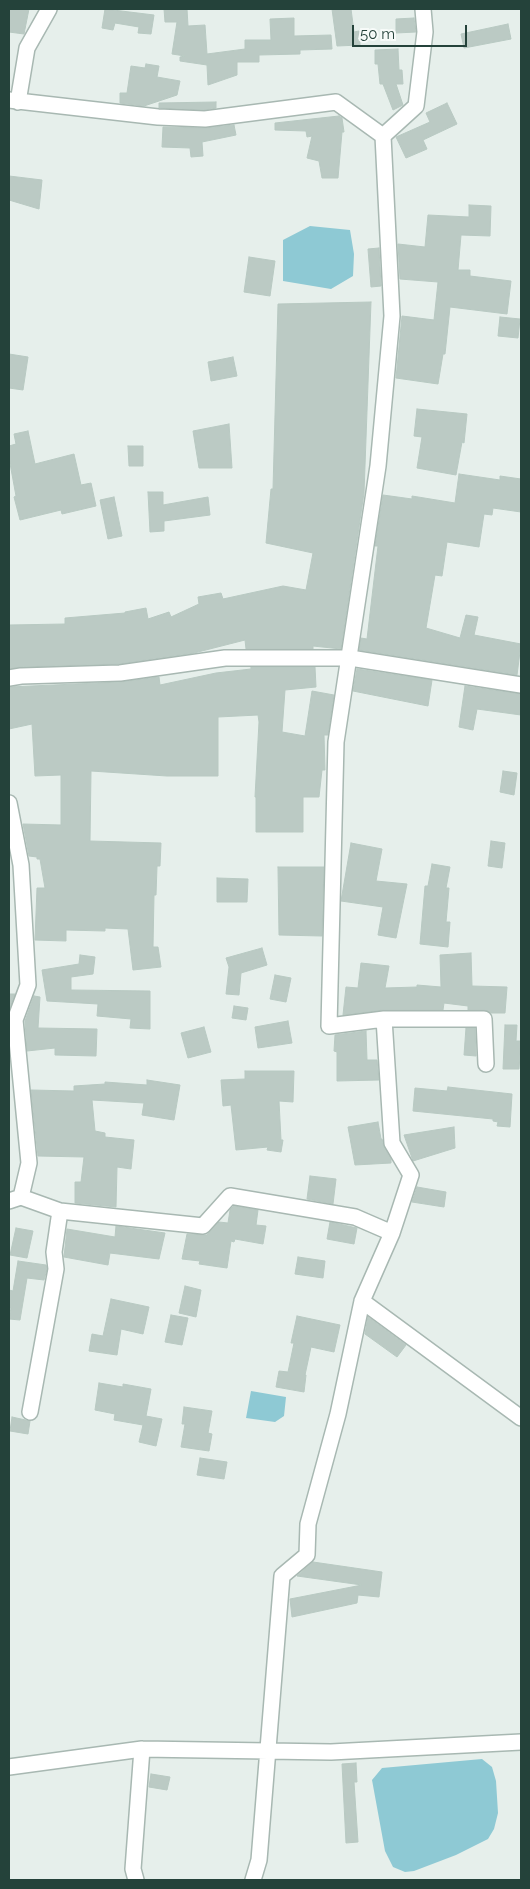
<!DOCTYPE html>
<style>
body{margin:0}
#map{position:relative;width:530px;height:1889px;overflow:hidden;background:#e6efeb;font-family:Raleway,sans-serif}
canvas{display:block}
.frame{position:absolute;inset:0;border:10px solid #24423a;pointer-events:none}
.scale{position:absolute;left:352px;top:25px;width:115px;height:22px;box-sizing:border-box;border:2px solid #24423a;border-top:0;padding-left:6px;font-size:15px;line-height:18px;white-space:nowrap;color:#24423a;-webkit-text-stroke:4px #f7fbf9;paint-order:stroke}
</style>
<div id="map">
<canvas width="530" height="1889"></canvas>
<div class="frame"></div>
<div class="scale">50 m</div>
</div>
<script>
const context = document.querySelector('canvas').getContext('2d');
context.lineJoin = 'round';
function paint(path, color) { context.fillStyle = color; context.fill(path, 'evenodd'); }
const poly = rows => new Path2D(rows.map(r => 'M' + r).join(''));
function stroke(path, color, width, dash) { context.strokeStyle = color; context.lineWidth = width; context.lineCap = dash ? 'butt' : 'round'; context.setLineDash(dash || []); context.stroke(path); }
const water = poly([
 [310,226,350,230,354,254,353,276,331,289,283,281,283,240],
 [251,1391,286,1397,284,1416,275,1422,246,1418],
 [482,1759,492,1767,496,1781,498,1813,494,1829,488,1839,456,1855,414,1871,405,1872,393,1867,385,1851,372,1780,382,1768]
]);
const building = poly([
 [9,9,29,9,24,34,9,32,9,9],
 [105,9,154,15,151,34,138,33,139,27,115,23,113,30,102,28,105,9],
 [164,9,187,9,188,26,205,25,207,54,245,49,245,40,271,40,270,19,294,18,294,36,331,35,332,49,300,50,300,54,259,55,259,62,237,62,237,75,208,85,207,65,180,61,180,57,185,56,172,54,177,22,165,22,164,9],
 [332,9,351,9,354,32,359,31,360,45,337,46,332,9],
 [414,18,416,32,396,33,396,19,414,18],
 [508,24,511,39,464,48,461,34,508,24],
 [398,49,399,70,402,70,403,84,396,84,403,105,393,110,383,84,380,84,378,64,375,64,375,50,398,49],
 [146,64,159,66,157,77,180,81,177,95,144,106,120,103,120,93,127,93,131,66,145,68,146,64],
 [216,102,216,108,205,110,159,108,159,103,216,102],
 [447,103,457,124,423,140,427,149,406,158,396,137,430,122,426,113,447,103],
 [339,116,342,118,344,132,342,132,338,178,322,178,319,161,307,158,312,136,307,137,306,131,275,130,275,123,339,116],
 [234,125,236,135,202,142,203,156,191,157,190,148,162,147,163,127,205,128,234,125],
 [9,176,42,180,39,209,9,200,9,176],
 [469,205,491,206,490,236,461,235,458,270,470,270,470,276,511,281,507,314,450,307,445,354,443,354,438,384,396,378,402,316,434,320,438,282,400,279,398,244,425,247,428,215,469,217,469,205],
 [379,248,381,286,371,287,368,249,379,248],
 [249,257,275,261,270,296,244,292,249,257],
 [371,302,364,493,341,649,313,646,313,649,246,649,245,640,194,653,119,664,21,667,9,669,9,625,65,624,65,618,125,613,125,612,146,608,148,619,169,612,171,617,199,604,198,597,221,593,223,599,283,586,306,590,313,553,266,543,271,489,273,489,278,304,371,302],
 [500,317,520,319,518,338,498,336,500,317],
 [9,354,28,357,23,390,9,388,9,354],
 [233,357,237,376,211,381,208,362,233,357],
 [417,409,467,414,464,443,462,442,456,475,417,468,422,437,414,436,417,409],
 [229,424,232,468,199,468,193,431,229,424],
 [28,431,35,464,74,454,81,485,91,483,96,506,62,514,61,510,20,520,14,497,16,496,9,458,9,446,16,444,14,434,28,431],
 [128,446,143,446,143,466,129,466,128,446],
 [459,474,500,480,500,476,521,479,521,512,493,508,492,515,484,514,479,547,447,542,442,576,435,575,426,628,460,638,466,615,478,617,474,635,521,644,517,675,359,650,361,638,367,639,378,546,375,546,383,495,412,499,412,496,455,503,459,474],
 [148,492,163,492,163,505,208,497,210,515,164,521,164,531,150,532,148,492],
 [114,497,122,536,108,539,100,500,114,497],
 [251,667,315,667,316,687,285,690,282,732,305,736,312,691,334,695,328,735,324,735,325,770,322,770,319,797,303,797,303,832,256,832,256,797,255,797,259,722,258,715,218,717,218,776,167,776,91,771,90,841,161,843,160,866,157,866,156,895,154,895,153,947,158,947,161,967,133,970,128,929,105,928,105,931,66,930,66,941,35,940,37,888,45,888,40,859,37,859,37,857,29,856,23,824,61,825,61,775,35,776,32,724,9,729,9,687,120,682,159,677,160,685,216,673,251,669,251,667],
 [357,669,432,680,428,706,353,691,357,669],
 [465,686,521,694,521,715,477,709,473,730,459,727,465,686],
 [503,771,517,773,514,795,500,792,503,771],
 [491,841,505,843,502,868,488,866,491,841],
 [351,843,382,849,376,881,407,884,396,938,378,935,383,907,341,901,351,843],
 [432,864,450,867,446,888,449,888,446,922,450,922,448,947,420,944,425,886,428,886,432,864],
 [278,867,324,867,322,936,279,935,278,867],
 [217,878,248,879,247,902,217,902,217,878],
 [262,948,267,965,241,973,239,995,226,994,229,967,226,958,262,948],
 [471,953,472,986,507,987,505,1013,491,1013,484,1010,468,1010,468,1006,444,1003,443,1010,384,1010,343,1015,346,987,358,988,361,963,389,966,385,988,417,987,417,985,441,987,440,955,471,953],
 [80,955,95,957,93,974,71,977,71,990,150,991,150,1029,130,1028,131,1019,97,1016,98,1004,47,1001,42,970,79,964,80,955],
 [275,975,291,978,286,1002,270,999,275,975],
 [9,994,15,994,9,1010,9,994],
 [34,996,40,997,38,1028,97,1029,96,1056,55,1055,55,1048,27,1051,25,1021,34,996],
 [234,1006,248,1008,246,1020,232,1018,234,1006],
 [288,1021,292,1043,258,1048,255,1027,288,1021],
 [505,1025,517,1025,516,1041,521,1041,519,1069,503,1069,505,1025],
 [204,1027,211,1052,188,1058,181,1033,204,1027],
 [466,1028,475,1028,476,1056,464,1055,466,1028],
 [366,1031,367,1060,377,1060,379,1080,337,1081,337,1052,334,1051,335,1035,366,1031],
 [245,1071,294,1071,293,1102,279,1101,281,1140,283,1140,281,1152,267,1150,268,1147,236,1150,231,1105,223,1106,221,1080,245,1079,245,1071],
 [147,1080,180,1085,174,1120,142,1115,144,1103,92,1100,95,1131,105,1133,105,1137,134,1140,131,1169,117,1167,116,1207,75,1203,75,1182,81,1182,84,1157,38,1156,31,1090,74,1091,74,1086,105,1084,105,1082,147,1085,147,1080],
 [448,1087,512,1094,510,1127,497,1126,498,1122,493,1121,493,1119,413,1111,415,1088,447,1091,448,1087],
 [378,1122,381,1139,382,1139,384,1147,391,1159,391,1163,355,1165,348,1127,378,1122],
 [454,1127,455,1148,413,1161,404,1135,454,1127],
 [310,1176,336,1179,333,1204,307,1199,310,1176],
 [417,1187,446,1192,444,1207,412,1202,417,1187],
 [234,1206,258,1210,256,1225,266,1226,263,1244,235,1239,234,1242,231,1241,227,1268,199,1264,200,1261,182,1259,187,1234,207,1235,219,1222,228,1223,230,1210,234,1206],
 [330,1222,357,1228,354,1244,327,1239,330,1222],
 [116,1226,165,1233,159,1259,110,1253,108,1265,64,1257,67,1229,115,1237,116,1226],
 [16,1228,33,1231,27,1258,10,1255,16,1228],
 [298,1257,325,1261,323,1278,295,1274,298,1257],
 [18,1261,46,1265,47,1269,44,1280,27,1278,20,1320,9,1319,11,1308,9,1308,9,1290,13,1291,18,1261],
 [185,1286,201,1290,196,1317,179,1313,185,1286],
 [111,1299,149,1307,143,1334,121,1329,117,1355,89,1351,92,1334,103,1336,111,1299],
 [171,1315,188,1318,182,1345,165,1342,171,1315],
 [297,1316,340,1325,334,1352,311,1347,305,1375,306,1375,304,1392,276,1387,279,1371,288,1372,294,1343,291,1343,297,1316],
 [368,1317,406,1345,397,1357,365,1334,368,1317],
 [99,1383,123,1387,123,1384,151,1389,146,1416,162,1419,156,1446,139,1442,143,1425,114,1420,115,1414,95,1410,99,1383],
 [184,1407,212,1411,208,1433,212,1434,209,1451,181,1447,185,1424,182,1424,184,1407],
 [12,1417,30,1421,28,1434,10,1431,12,1417],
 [200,1458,227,1462,224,1479,197,1475,200,1458],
 [313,1562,382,1572,379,1597,358,1595,357,1603,292,1617,290,1599,362,1585,297,1576,313,1562],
 [356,1763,357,1782,354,1782,358,1842,346,1843,342,1764,356,1763],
 [151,1774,170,1777,167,1790,149,1787,151,1774]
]);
const minor = poly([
 [9,100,158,117,205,119,336,102,383,136],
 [18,102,27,48,49,9],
 [9,678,21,676,120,673,225,658,350,658,521,685],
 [9,803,21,865,28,985,15,1020,29,1163,21,1197],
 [384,1019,329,1026,336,742,378,466,392,316,383,136,416,106,425,32,423,9],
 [9,1201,21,1197,60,1211,203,1226,230,1196,355,1217,392,1233],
 [362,1301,521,1418],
 [30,1412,56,1269,54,1252,60,1211],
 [9,1767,142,1749,331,1752,521,1742],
 [136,1880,133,1869,142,1749],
 [253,1880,259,1860,282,1576,307,1555,308,1524,338,1414,362,1301,392,1233,411,1175,392,1143,384,1019,484,1019,486,1064]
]);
paint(water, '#8ec9d4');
paint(building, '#bbcac4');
stroke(building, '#b8c9c2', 1);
stroke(minor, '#a8b8b2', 18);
stroke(minor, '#fff', 15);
</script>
